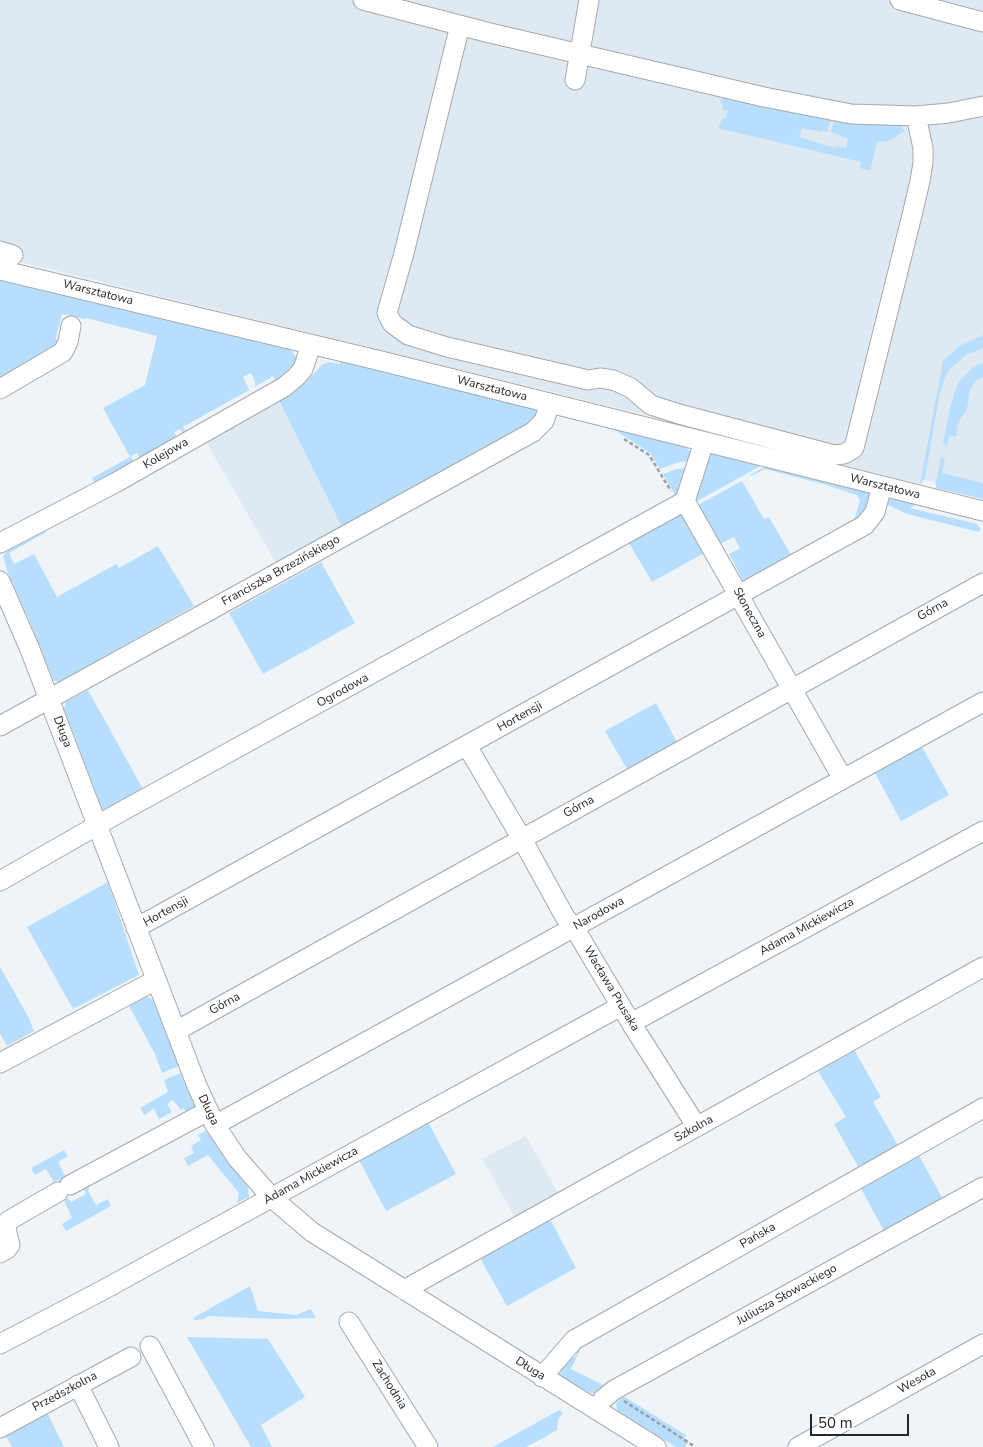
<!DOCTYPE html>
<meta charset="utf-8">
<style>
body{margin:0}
#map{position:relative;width:983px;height:1447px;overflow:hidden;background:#eff4f8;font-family:"Nunito Sans",sans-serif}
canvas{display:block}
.scale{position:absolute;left:810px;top:1414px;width:99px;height:22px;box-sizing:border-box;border:2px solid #242627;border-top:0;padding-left:6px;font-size:15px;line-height:18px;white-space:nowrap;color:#242627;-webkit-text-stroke:4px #fff;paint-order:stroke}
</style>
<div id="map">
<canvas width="983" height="1447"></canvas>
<div class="scale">50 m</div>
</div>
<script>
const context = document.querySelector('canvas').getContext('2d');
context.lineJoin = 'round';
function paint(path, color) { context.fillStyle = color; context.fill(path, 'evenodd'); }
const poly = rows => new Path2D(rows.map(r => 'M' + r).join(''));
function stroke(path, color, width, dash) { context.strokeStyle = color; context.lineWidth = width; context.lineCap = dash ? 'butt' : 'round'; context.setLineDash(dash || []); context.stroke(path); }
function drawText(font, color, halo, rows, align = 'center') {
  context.font = font + ' "Nunito Sans",sans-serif'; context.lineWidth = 5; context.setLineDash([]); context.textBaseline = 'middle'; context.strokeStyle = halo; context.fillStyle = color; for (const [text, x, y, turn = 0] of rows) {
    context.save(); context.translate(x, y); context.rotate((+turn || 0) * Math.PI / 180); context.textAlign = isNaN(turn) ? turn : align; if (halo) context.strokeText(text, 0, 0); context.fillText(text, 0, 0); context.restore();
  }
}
const built = poly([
 [0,0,983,0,983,499,936,488,935,482,924,480,920,484,658,418,0,257],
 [280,400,341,525,276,563,206,442],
 [526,1136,558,1193,515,1217,482,1159]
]);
const green = poly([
 [726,96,831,118,827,132,822,130,821,132,802,128,799,137,835,148,836,146,846,148,848,139,831,132,835,118,898,123,905,131,889,141,877,142,870,171,860,168,861,162,718,128,723,118,726,118,728,111,723,110,723,106,720,100],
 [0,277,290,349,296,357,297,364,278,385,273,376,255,387,255,382,251,373,243,377,249,390,183,427,187,434,184,436,180,429,174,432,178,439,141,460,137,453,131,456,135,463,97,487,92,478,130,457,103,408,145,385,157,336,86,318,85,319,62,314,56,337,58,346,0,382],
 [983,335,983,348,966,355,949,370,945,378,939,397,925,478,920,484,943,361,960,346],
 [341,360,538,409,539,411,539,419,291,560,287,556,341,525,279,400,305,383,323,364,329,362,340,364],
 [983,363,983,377,976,381,970,389,967,409,958,423,956,437,949,435,947,446,943,443,951,404,958,383,972,368],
 [607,425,682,444,691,452,690,461,679,462,660,469,650,453],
 [712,452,764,464,694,503,708,454],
 [941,457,945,458,942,473,983,483,983,499,936,488,936,482],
 [768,465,864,489,869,493,871,502,853,526,850,523,854,520,860,501,857,495,823,484,765,469,751,476,750,475],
 [688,468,681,490,676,497,663,474,677,469],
 [742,481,764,519,769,517,791,555,744,582,729,554,740,548,734,537,722,543,717,543,696,506],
 [892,497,983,517,983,521,915,505,910,508,977,524,980,529,979,532,907,514,884,503],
 [681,514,704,553,652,582,629,543],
 [45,531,46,532,9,553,14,564,34,554,57,597,116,564,119,568,158,546,194,606,100,659,102,663,60,683,53,680,30,622,9,576,3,556,8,550],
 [321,562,355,623,263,674,229,613],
 [88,690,144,791,105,811,102,809,64,709,66,702],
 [656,703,677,742,627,769,605,731],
 [922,747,949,795,901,821,875,773],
 [108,882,139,975,73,1009,27,927],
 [0,967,29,1018,34,1031,7,1046,0,1034],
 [146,996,153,1000,179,1066,162,1073,154,1052,129,1006,143,997],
 [853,1048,881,1097,873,1102,899,1147,860,1170,834,1124,846,1117,816,1068],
 [181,1073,197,1111,189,1115,183,1108,181,1110,173,1100,167,1104,172,1112,159,1119,154,1109,144,1115,140,1108,168,1092,164,1080],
 [428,1122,456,1174,386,1211,359,1160],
 [206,1131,248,1187,249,1197,237,1203,239,1193,208,1155,188,1166,184,1158,194,1153,191,1146,201,1140,198,1135],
 [64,1150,68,1156,58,1162,68,1182,61,1185,58,1180,54,1182,46,1169,35,1175,31,1168],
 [918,1154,944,1201,885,1233,858,1183],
 [88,1187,89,1189,88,1191,96,1205,108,1199,111,1206,66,1231,62,1224,72,1218,64,1200,68,1198,71,1202,86,1194,84,1189],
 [550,1219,576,1268,507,1306,480,1258],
 [250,1286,258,1311,296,1315,311,1309,316,1318,277,1319,208,1316,205,1319,195,1320,193,1318],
 [187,1337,268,1339,305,1397,261,1425,272,1447,251,1447],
 [583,1344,571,1369,609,1388,597,1395,587,1391,562,1376,559,1373,569,1356,574,1358,577,1354,576,1348],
 [623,1396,686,1435,684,1438,689,1441,685,1447,676,1447,617,1410,616,1404],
 [46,1410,64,1447,12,1447,4,1432],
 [559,1410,563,1413,558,1420,557,1430,545,1437,526,1447,493,1447]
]);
const path = poly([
 [624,439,649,455,671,491],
 [624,1401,694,1446]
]);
const minor = poly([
 [363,0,490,33,764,97,851,114,916,116,949,113,983,106],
 [900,0,983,22],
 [460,25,404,253,387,313,392,323,408,335,447,347,588,380,600,378,613,380,631,388,651,405,679,414,834,455,844,454,854,448,913,211,920,181,923,163,923,148,916,116],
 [575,80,589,0],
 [0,251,13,255],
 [0,270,377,360,983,511],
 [0,389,63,352,68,342,71,326],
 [685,501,843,779],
 [685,501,704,442],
 [0,543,115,483,284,387,296,377,303,369,311,345],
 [0,581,29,647,197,1086,215,1125,237,1158,272,1198,312,1232,656,1447],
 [0,726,533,432,544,421,550,404],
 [467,746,522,839,565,917,578,934,631,1023,697,1127],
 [0,881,117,814,685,501],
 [136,928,865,525,875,512,882,486],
 [631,1023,983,831],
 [176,1031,983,583],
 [0,1063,156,980],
 [215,1125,983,702],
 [70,1185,208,1111],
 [0,1253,7,1249,10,1245,6,1229,8,1221,58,1192],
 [404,1290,983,967],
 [349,1322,428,1447],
 [0,1344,103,1290,621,1006],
 [150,1346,204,1447],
 [542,1377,574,1340,983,1108],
 [78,1385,109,1447],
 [596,1410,603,1399,614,1390,983,1187],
 [0,1428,131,1357],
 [798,1447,983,1344]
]);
const streetNames = [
 ["Warsztatowa",98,293,14],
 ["Warsztatowa",492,389,14],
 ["Kolejowa",166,454,-30],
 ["Warsztatowa",885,487,14],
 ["Franciszka Brzezińskiego",281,571,-29],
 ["Górna",933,610,-29],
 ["Słoneczna",749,613,61],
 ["Ogrodowa",343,691,-29],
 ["Hortensji",520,717,-29],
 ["Długa",62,732,69],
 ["Górna",579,807,-29],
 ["Hortensji",166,912,-29],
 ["Narodowa",599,914,-29],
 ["Adama Mickiewicza",807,927,-29],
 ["Wacława Prusaka",611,989,59],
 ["Górna",225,1004,-29],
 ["Długa",208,1110,64],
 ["Szkolna",694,1129,-29],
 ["Adama Mickiewicza",311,1176,-29],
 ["Pańska",758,1236,-30],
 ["Juliusza Słowackiego",787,1295,-29],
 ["Długa",530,1369,32],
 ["Wesoła",917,1381,-29],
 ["Zachodnia",389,1385,58],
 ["Przedszkolna",65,1392,-28]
];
paint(built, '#dee9f2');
paint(green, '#b7defd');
stroke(minor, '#a5a9ad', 21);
stroke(path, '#9ca0a3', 2.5, [4, 2.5]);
stroke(minor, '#fff', 19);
drawText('12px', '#242627', '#fff', streetNames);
</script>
